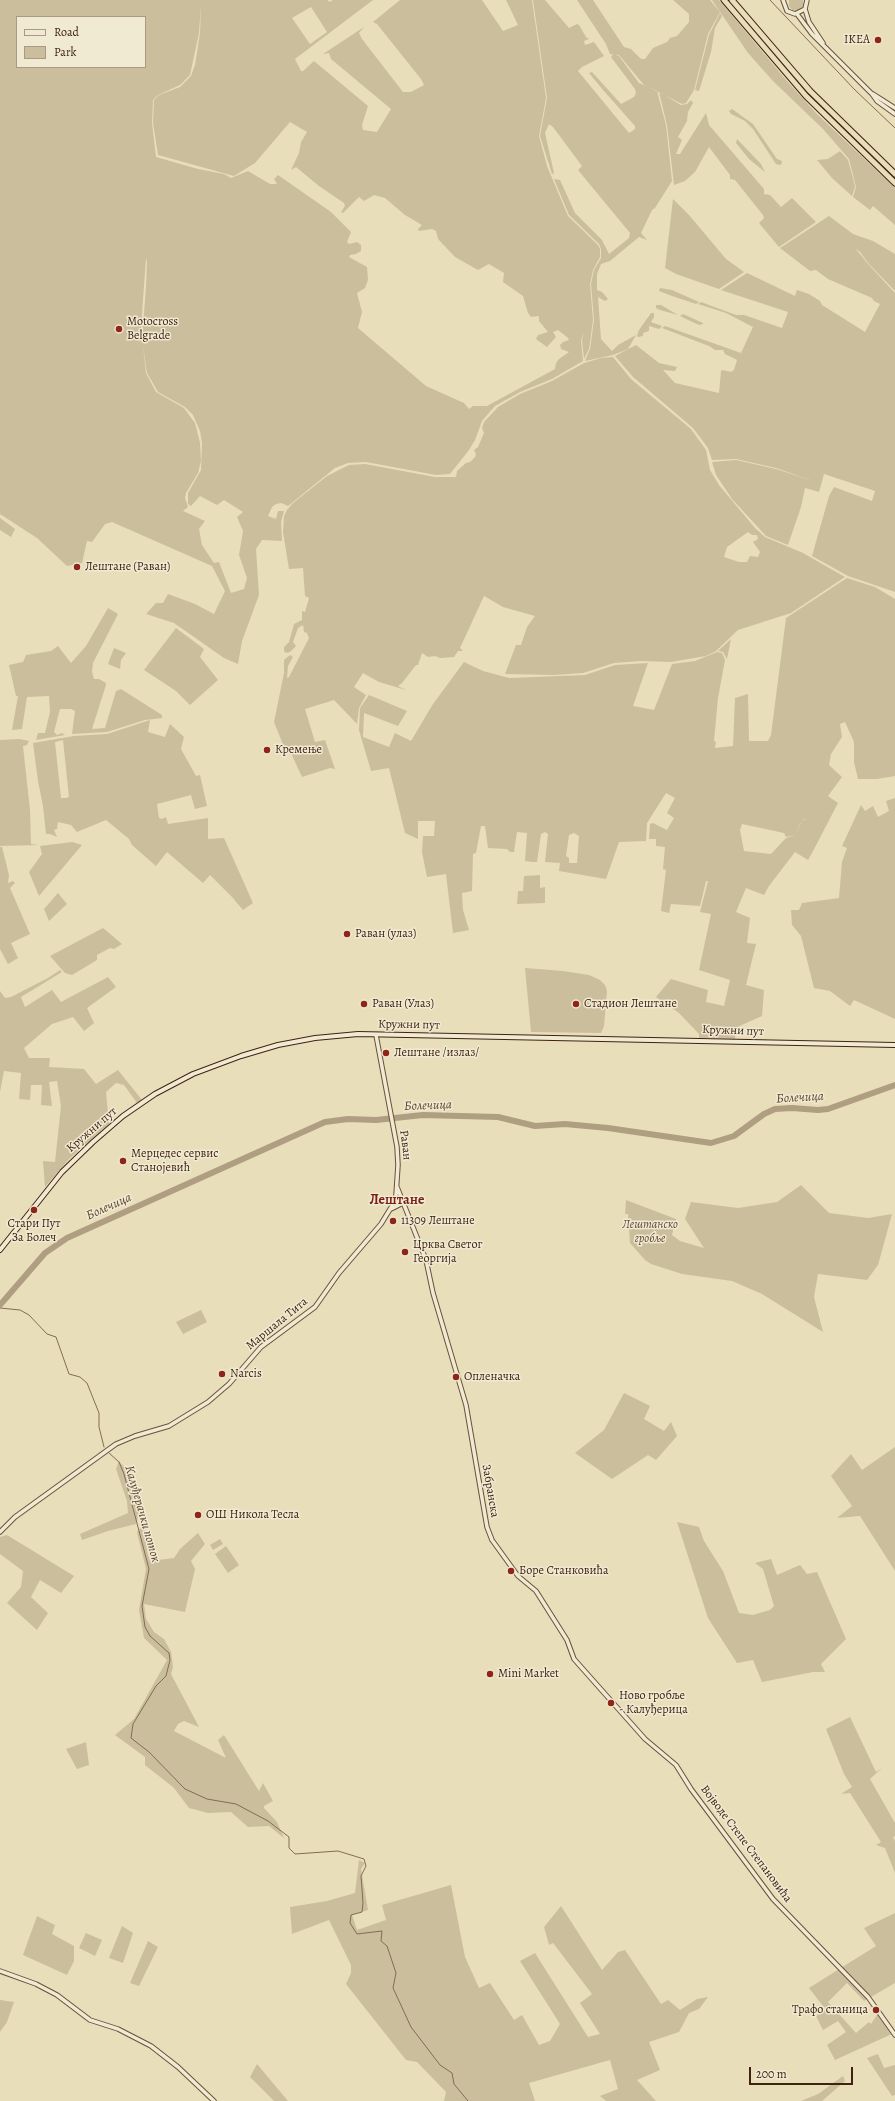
<!DOCTYPE html>
<meta charset="utf-8">
<style>
body{margin:0}
#map{position:relative;width:895px;height:2101px;overflow:hidden;background:#e8deba;font-family:Alegreya,serif}
canvas{display:block}
.legend{position:absolute;left:16px;top:16px;width:130px;height:52px;box-sizing:border-box;background:#f0ead2;border:1px solid #aa9a85;margin:0;padding:5px 7px;list-style:none;font-size:12px;color:#402212}
.legend li{display:flex;align-items:center;gap:8px;height:20px}
.legend b{width:20px;border:1px solid #aa9a85}
.scale{position:absolute;left:749px;top:2067px;width:104px;height:18px;box-sizing:border-box;border:2px solid #402212;border-top:0;padding-left:5px;font-size:12px;line-height:14px;white-space:nowrap;color:#402212;-webkit-text-stroke:3px #f0ead2;paint-order:stroke}
</style>
<div id="map">
<canvas width="895" height="2101"></canvas>
<ul class="legend">
<li><b style="height:5px;background:#f0ead2"></b>Road</li>
<li><b style="height:11px;background:#cbbe9d"></b>Park</li>
</ul>
<div class="scale">200 m</div>
</div>
<script>
const context = document.querySelector('canvas').getContext('2d');
context.lineJoin = 'round';
function paint(path, color) { context.fillStyle = color; context.fill(path, 'evenodd'); }
const poly = rows => new Path2D(rows.map(r => 'M' + r).join(''));
function stroke(path, color, width, dash) { context.strokeStyle = color; context.lineWidth = width; context.lineCap = dash ? 'butt' : 'round'; context.setLineDash(dash || []); context.stroke(path); }
function drawText(font, color, halo, rows, align = 'center') {
  context.font = font + ' Alegreya,serif'; context.lineWidth = 3; context.setLineDash([]); context.textBaseline = 'middle'; context.strokeStyle = halo; context.fillStyle = color; for (const [text, x, y, turn = 0] of rows) {
    context.save(); context.translate(x, y); context.rotate((+turn || 0) * Math.PI / 180); context.textAlign = isNaN(turn) ? turn : align; if (halo) context.strokeText(text, 0, 0); context.fillText(text, 0, 0); context.restore();
  }
}
const green = poly([
 [0,0,328,0,329,2,333,0,373,0,295,59,301,71,303,71,314,61,368,106,362,125,363,130,377,132,391,109,331,59,329,53,323,54,364,27,359,33,362,39,403,92,411,92,424,85,421,79,377,24,373,22,400,0,482,0,503,31,518,25,506,0,532,0,546,98,539,136,547,166,568,216,598,245,600,249,600,257,593,270,590,284,593,320,589,349,584,359,582,340,584,333,581,340,583,361,552,379,520,392,495,406,482,421,475,440,469,450,450,474,436,475,366,462,348,463,335,468,288,506,281,503,276,504,272,507,268,516,276,519,278,511,284,511,281,522,282,541,262,540,256,549,259,595,242,641,238,664,224,658,174,623,146,614,156,603,163,603,168,594,195,604,214,614,225,591,212,566,112,522,105,524,92,542,87,541,82,563,67,566,37,538,0,514],
 [201,4,200,33,195,65,191,76,180,87,159,95,154,100,153,123,158,155,234,176,255,163,290,122,307,132,301,142,299,153,291,170,296,167,319,186,344,203,345,206,341,212,343,213,359,197,364,201,374,195,385,198,405,215,422,225,418,229,419,231,432,229,436,231,438,239,455,257,478,270,489,264,504,273,503,282,523,296,528,313,531,317,539,316,539,321,548,332,538,335,536,339,547,347,556,337,553,332,558,330,568,338,569,340,563,342,560,345,561,349,569,352,559,359,556,363,555,369,487,406,473,406,469,409,464,403,426,386,358,328,362,312,357,293,365,288,368,280,367,267,349,257,350,255,356,254,361,251,361,245,357,242,349,244,347,242,351,232,331,212,278,175,274,179,277,184,270,184,248,171,231,178,224,174,198,169,156,157,152,123,153,100,158,95,180,85,190,75,199,33],
 [311,7,327,32,310,44,292,18],
 [17,17,145,17,145,67,17,67],
 [146,258,147,262,146,287,142,339,147,373,158,392,185,407,193,415,200,431,202,443,201,470,188,493,188,504,191,506,200,496,217,505,224,500,243,512,237,517,243,531,239,555,247,578,244,589,231,593,219,562,214,563,202,545,199,529,205,521,183,511,188,507,185,498,186,493,198,473,201,461,200,443,195,423,184,408,156,392,146,373,141,328],
 [533,0,545,0,569,28,577,24,579,25,586,37,589,39,584,41,585,45,594,42,604,56,582,67,578,71,629,133,635,129,635,126,603,90,589,73,592,72,621,104,634,97,636,93,635,89,611,57,613,54,619,56,639,83,657,91,666,125,672,181,655,208,652,210,641,233,647,240,639,237,610,261,601,264,597,274,597,290,602,292,608,299,605,301,598,297,601,339,612,351,618,345,636,335,628,349,613,355,585,361,590,349,594,320,591,284,594,270,601,258,601,249,599,244,569,215,554,179,560,180,575,213,602,240,609,254,629,238,630,233,578,170,582,166,553,127,549,124,545,133,554,173,552,174,540,136,547,98],
 [577,0,593,0,624,47,631,49,641,59,645,59,653,48,667,42,670,38,677,36,689,22,689,14,673,0,710,0,720,12,708,34,694,90,686,103,682,104,644,85,619,55,610,54,606,44],
 [712,0,719,0,787,81,816,113,895,188,895,225,873,206,870,210,853,197,856,187,849,159,823,129,773,81,748,53],
 [789,0,803,0,804,6,799,10,793,11,789,6],
 [720,13,722,16,715,28,711,52,699,91,695,90,709,35],
 [659,92,681,105,687,104,691,100,693,103,688,112,687,121,678,137,682,140,676,154,680,154,706,113,709,125,764,189,764,194,770,195,781,207,792,198,816,222,779,247,759,223,764,218,763,215,735,180,730,179,730,175,709,147,695,172,685,181,674,185,667,125],
 [732,109,753,124,777,159,782,161,781,165,776,164,753,129,745,121,731,114,729,111],
 [737,139,761,164,765,172,749,159,736,143],
 [840,151,848,160,854,182,855,187,852,196,832,178,817,160,828,159],
 [673,199,689,215,726,259,744,272,719,289,676,274,665,268],
 [829,216,853,234,873,241,895,254,895,291,869,264,860,252,855,248,869,265,895,293,895,592,848,576,812,556,829,496,834,487,872,501,875,491,824,474,819,492,805,488,801,507,788,545,766,536,732,499,716,475,712,462,736,460,776,469,816,482,776,468,736,459,712,460,708,448,693,428,633,377,615,356,636,345,659,363,677,367,675,371,663,370,675,383,719,393,721,371,723,370,731,372,734,370,737,360,725,354,723,350,715,350,709,346,662,328,665,326,741,353,753,327,726,313,698,304,701,302,736,315,744,315,782,328,788,312,721,290,747,273,795,296,797,290,809,294,820,301,822,305,865,332,880,304,874,301,872,298,828,279,816,270,810,271,780,248],
 [660,288,672,290,699,302,696,304,672,296,659,291],
 [656,305,661,305,678,315,660,310,656,308],
 [651,313,654,313,654,317,651,322,662,326,659,329,649,326,649,331,643,333,643,336,638,337,637,336,639,330],
 [683,314,703,323,703,324,699,325,684,318,680,316],
 [613,357,631,379,691,429,706,450,710,470,719,485,755,528,765,537,803,553,845,577,791,613,738,630,716,651,706,656,671,662,641,661,614,663,583,673,554,675,505,674,516,645,521,645,527,627,535,616,503,607,484,596,460,648,463,651,458,651,454,657,440,658,435,656,428,657,422,653,418,665,416,665,402,683,398,686,406,690,379,682,363,673,354,687,366,695,359,708,357,724,334,700,305,709,315,742,325,740,335,769,330,768,302,777,290,751,286,752,274,722,284,673,284,660,290,655,293,657,288,666,287,678,289,677,309,638,307,633,304,632,303,625,298,628,293,642,296,646,290,652,286,653,284,651,284,647,289,642,294,624,302,620,302,611,305,612,309,598,305,596,303,568,289,569,283,532,284,516,287,510,293,503,327,476,349,465,365,464,435,477,456,477,457,471,466,463,470,462,475,457,476,454,474,450,478,447,484,433,482,428,484,422,498,407,520,394,552,381,584,363,601,358],
 [748,532,752,535,757,535,758,539,753,542,760,552,758,557,750,556,747,562,739,562,724,557,727,547],
 [0,518,15,529,11,537,0,530],
 [847,578,875,587,895,599,895,776,877,779,858,779,854,762,854,742,845,722,840,724,842,737,831,754,829,765,842,777,828,796,838,803,812,853,808,860,795,852,769,886,764,895,746,888,736,912,750,918,747,943,756,944,746,985,764,990,762,1016,735,1028,735,1039,699,1038,699,1034,679,1013,656,997,671,979,708,990,706,1002,724,1006,730,980,699,970,711,914,700,912,708,881,706,881,700,906,671,904,669,913,661,911,666,870,663,869,665,847,656,846,656,839,649,839,650,824,653,823,667,830,674,818,667,813,675,798,666,793,647,823,646,841,619,842,606,879,559,871,560,863,545,862,548,834,545,832,541,834,537,862,532,862,525,861,527,833,517,832,514,852,510,852,507,849,488,848,485,826,481,826,476,853,473,854,472,891,462,893,463,910,469,930,453,933,446,874,427,877,422,852,423,836,434,836,435,821,418,821,418,839,405,833,389,768,371,771,359,730,360,708,369,695,407,711,398,726,364,713,363,737,389,747,395,733,411,741,433,704,464,662,483,671,509,678,585,675,615,665,648,663,633,706,654,710,672,664,695,661,717,652,722,653,725,660,718,698,714,741,716,742,715,748,733,746,735,698,748,694,749,741,768,741,771,735,786,618],
 [804,819,806,819,802,821,795,835,786,838,771,854,744,851,740,830,742,824,784,833,786,837,795,835,800,824],
 [574,833,579,836,577,863,569,863,569,858,566,856,569,835],
 [108,608,118,614,93,663,92,672,94,679,99,679,106,683,106,685,92,729,105,728,116,691,121,689,162,715,162,718,145,720,107,732,72,734,75,711,71,709,60,709,54,732,57,735,62,733,65,735,36,740,38,733,45,733,50,712,49,696,27,697,22,729,12,730,18,696,16,696,9,665,23,662,26,655,51,651,58,646,71,663,86,646],
 [176,628,204,649,200,657,218,680,190,705,176,691,144,670],
 [731,639,727,659,723,652,718,651],
 [114,648,126,653,121,660,120,669,108,664],
 [150,720,148,732,165,737,170,724,184,737,181,749,196,776,200,775,207,806,195,809,191,795,176,799,157,804,159,818,162,819,166,817,168,824,208,818,208,839,224,838,253,903,243,910,232,897,210,875,203,883,167,852,156,866,132,845,129,839,106,820,77,832,71,825,58,822,57,829,54,830,57,837,50,834,46,834,43,806,38,781,33,743,74,736,107,734],
 [63,740,69,797,66,798,61,798,55,742],
 [20,739,29,741,27,745,23,746,30,810,31,844,39,845,0,846,0,740],
 [895,798,895,1019,854,1000,850,1006,830,991,814,988,801,936,792,925,791,910,799,910,802,903,839,898,842,862,847,848,842,846,861,805,865,811,873,806,878,817,889,811,886,801],
 [72,842,82,845,39,896,29,872,42,854,40,846],
 [0,847,2,847,9,875,8,883,13,881,15,883,10,888,30,934,11,943,18,958,8,964,0,949],
 [540,875,540,888,545,887,545,903,517,904,518,891,523,891,524,876],
 [58,893,67,904,49,921,44,909],
 [103,928,122,944,114,949,110,948,97,955,97,960,72,975,65,973,50,956],
 [525,968,563,971,589,975,600,980,605,985,607,991,604,1026,601,1033,531,1032],
 [60,970,62,972,21,997,25,1007,52,990,61,1002,108,977,116,987,87,1008,94,1023,84,1031,73,1017,52,1024,24,1048,29,1058,50,1058,49,1067,84,1069,96,1084,118,1070,142,1100,137,1103,124,1085,116,1083,106,1092,109,1124,69,1159,45,1187,43,1161,55,1162,61,1106,57,1081,49,1082,52,1106,41,1105,42,1085,31,1085,30,1100,19,1099,21,1073,4,1071,0,1092,0,991,5,998,11,997,48,978],
 [801,1185,829,1213,868,1218,892,1214,878,1265,867,1280,818,1274,814,1297,823,1332,762,1294,732,1281,682,1274,651,1264,645,1260,630,1243,628,1214,625,1214,626,1200,676,1219,672,1235,680,1241,704,1248,685,1219,691,1202,738,1208,777,1202],
 [201,1310,207,1322,183,1334,176,1322],
 [624,1393,650,1406,644,1419,664,1431,671,1422,677,1436,656,1460,648,1455,612,1479,575,1453,604,1430],
 [895,1447,895,1571,860,1516,837,1518,852,1506,831,1476,851,1454,862,1470],
 [119,1461,125,1468,140,1510,136,1524,108,1531,82,1540,80,1534,128,1513,127,1501,116,1469],
 [677,1522,699,1527,704,1541,723,1571,739,1613,753,1615,770,1610,774,1606,763,1569,755,1563,771,1559,777,1575,800,1565,807,1574,817,1572,846,1639,821,1664,825,1672,813,1672,762,1682,753,1660,737,1663,708,1618],
 [145,1523,145,1536,151,1549,147,1551,150,1561,174,1558,180,1549,198,1533,205,1544,191,1561,195,1569,185,1612,144,1604,146,1619,154,1632,164,1639,171,1652,173,1667,171,1674,199,1727,184,1721,178,1724,174,1731,226,1758,218,1740,224,1735,259,1791,263,1783,273,1801,264,1806,264,1808,277,1822,284,1838,269,1826,248,1827,231,1812,208,1813,189,1808,174,1788,145,1765,145,1757,115,1735,134,1719,167,1660,144,1638,139,1610,146,1569,137,1532],
 [7,1535,74,1576,61,1593,40,1580,31,1597,48,1613,37,1630,7,1603,21,1587,23,1571,0,1554,0,1537],
 [220,1539,223,1544,213,1550,210,1545],
 [226,1546,239,1565,228,1573,215,1554],
 [850,1717,876,1772,882,1768,870,1779,895,1823,895,1836,893,1837,895,1841,895,1873,885,1848,876,1845,881,1842,850,1793,841,1794,852,1787,844,1774,826,1729],
 [86,1742,89,1765,77,1769,66,1749],
 [359,1860,365,1863,361,1869,368,1910,352,1915,357,1930,386,1920,382,1905,451,1885,465,1957,479,1988,490,1983,514,2020,522,2015,539,2045,550,2041,560,2024,520,1961,535,1953,588,2037,600,2034,580,2003,592,1994,553,1943,549,1945,544,1927,561,1906,602,1970,618,1952,625,1950,661,2004,668,2000,680,2010,697,1999,708,1997,699,2009,689,2013,679,2032,649,2042,660,2070,637,2080,656,2101,606,2101,600,2096,618,2089,610,2060,529,2083,535,2101,444,2101,446,2092,417,2062,406,2060,346,1984,351,1973,351,1965,329,1920,292,1934,290,1907,327,1901,355,1893],
 [895,1913,895,1983,864,2001,847,1983,828,2002,856,2033,869,2022,871,2024,879,2012,894,2033,835,2060,827,2045,846,2032,838,2021,823,2030,816,2016,827,2009,823,2006,809,1988,876,1946,864,1928],
 [37,1916,55,1925,52,1934,74,1946,74,1961,67,1975,23,1955],
 [122,1926,133,1933,123,1963,109,1958],
 [86,1933,102,1940,95,1956,79,1948],
 [148,1941,158,1947,139,1986,130,1983],
 [0,2000,14,2002,7,2022,0,2032],
 [878,2054,884,2068,895,2065,895,2095,892,2096,867,2058],
 [257,2064,288,2101,274,2101,250,2077],
 [843,2076,845,2081,822,2101,801,2101,818,2094]
]);
const stream = poly([
 [770,0,855,90,895,128],
 [0,1308,20,1310,29,1315,47,1334,56,1337,69,1374,80,1377,87,1383,99,1413,99,1427,104,1447],
 [109,1453,119,1462,124,1474,149,1569,142,1606,145,1627,150,1636,169,1653,170,1660,166,1676,156,1686,133,1724,131,1738,149,1752,185,1789,207,1799,236,1804,268,1821,289,1837,289,1848,295,1854,338,1851,364,1859,366,1866,361,1876,363,1903,362,1912,351,1915,350,1923,357,1934,382,1931,381,1941,387,1946,396,1973,393,1988,411,2027,440,2065,452,2073,454,2084,468,2101]
]);
const river = poly([
 [0,1305,45,1253,67,1238,325,1122,348,1119,376,1120,423,1115,498,1117,535,1126,565,1124,608,1128,711,1143,734,1136,764,1114,775,1109,792,1108,818,1110,828,1109,895,1085]
]);
const tertiary = poly([
 [783,0,787,11,795,14,805,9,807,0],
 [805,9,809,22,823,43],
 [797,14,812,34,872,94,877,101,895,114],
 [873,94,895,108],
 [397,1187,426,1260,433,1293,466,1405,487,1527,492,1540,518,1576,536,1591,567,1640,574,1659,645,1739,676,1765,691,1789,773,1899,868,1997,895,2035],
 [391,1209,403,1203],
 [0,1532,15,1517,116,1444,135,1436,169,1426,208,1402,229,1384,261,1347,315,1307,339,1273,381,1224,392,1206,396,1195,398,1165,397,1147,376,1035],
 [0,1971,36,1984,57,1995,90,2020,118,2029,151,2046,178,2067,214,2101]
]);
const secondary = poly([
 [0,1250,62,1172,93,1142,123,1116,155,1094,193,1074,241,1056,278,1045,315,1038,358,1034,895,1045]
]);
const motorway = poly([
 [724,0,806,96,895,183],
 [732,0,810,91,895,174]
]);
const markers = [
 [878,40,4,"#8f2418"],
 [119,329,4,"#8f2418"],
 [77,567,4,"#8f2418"],
 [267,750,4,"#8f2418"],
 [347,934,4,"#8f2418"],
 [364,1004,4,"#8f2418"],
 [576,1004,4,"#8f2418"],
 [386,1053,4,"#8f2418"],
 [123,1161,4,"#8f2418"],
 [34,1210,4,"#8f2418"],
 [393,1221,4,"#8f2418"],
 [405,1252,4,"#8f2418"],
 [222,1374,4,"#8f2418"],
 [456,1377,4,"#8f2418"],
 [198,1515,4,"#8f2418"],
 [511,1571,4,"#8f2418"],
 [490,1674,4,"#8f2418"],
 [611,1703,4,"#8f2418"],
 [876,2010,4,"#8f2418"]
];
const poiNames = [
 ["IKEA",870,40,"right"],
 ["Motocross",127,322],
 ["Belgrade",127,336],
 ["Лештане (Раван)",85,567],
 ["Кремење",275,750],
 ["Раван (улаз)",355,934],
 ["Раван (Улаз)",372,1004],
 ["Стадион Лештане",584,1004],
 ["Лештане /излаз/",394,1053],
 ["Мерцедес сервис",131,1154],
 ["Станојевић",131,1168],
 ["11309 Лештане",401,1221],
 ["Стари Пут",34,1224,"center"],
 ["За Болеч",34,1238,"center"],
 ["Црква Светог",413,1245],
 ["Георгија",413,1259],
 ["Narcis",230,1374],
 ["Опленачка",464,1377],
 ["ОШ Никола Тесла",206,1515],
 ["Боре Станковића",519,1571],
 ["Mini Market",498,1674],
 ["Ново гробље",619,1696],
 ["- Калуђерица",619,1710],
 ["Трафо станица",868,2010,"right"]
];
const streetNames = [
 ["Кружни пут",409,1025,1],
 ["Кружни пут",733,1031,2],
 ["Кружни пут",92,1130,-41],
 ["Раван",405,1145,83],
 ["Маршала Тита",277,1324,-39],
 ["Забранска",490,1491,80],
 ["Војводе Степе Степановића",746,1844,53]
];
const parkNames = [
 ["Лештанско",650,1225],
 ["гробље",650,1239]
];
const waterNames = [
 ["Болечица",800,1098,-3],
 ["Болечица",428,1106,-2],
 ["Болечица",109,1207,-24],
 ["Калуђерачки поток",142,1514,74]
];
const quarterNames = [
 ["Лештане",397,1201]
];
paint(green, '#cbbe9d');
stroke(stream, '#836c55', 1);
stroke(river, '#af9e81', 6);
stroke(tertiary, '#6a513c', 5.5);
stroke(secondary, '#402212', 6);
stroke(motorway, '#402212', 7);
stroke(tertiary, '#f0ead2', 3.5);
stroke(secondary, '#f0ead2', 4);
stroke(motorway, '#e8deba', 5);
for (const [x, y, r, color] of markers) { const dot = new Path2D(); dot.arc(x, y, r, 0, 2 * Math.PI); context.fillStyle = color; context.fill(dot); stroke(dot, '#f0ead2', 1.5); }
drawText('12px', '#402212', '#f0ead2', poiNames, 'left');
drawText('12px', '#402212', '#f0ead2', streetNames);
drawText('italic 12px', '#634935', '#f0ead2', parkNames);
drawText('italic 13px', '#614733', '#f0ead2', waterNames);
drawText('bold 14px', '#7a1f14', '#f0ead2', quarterNames);
</script>
